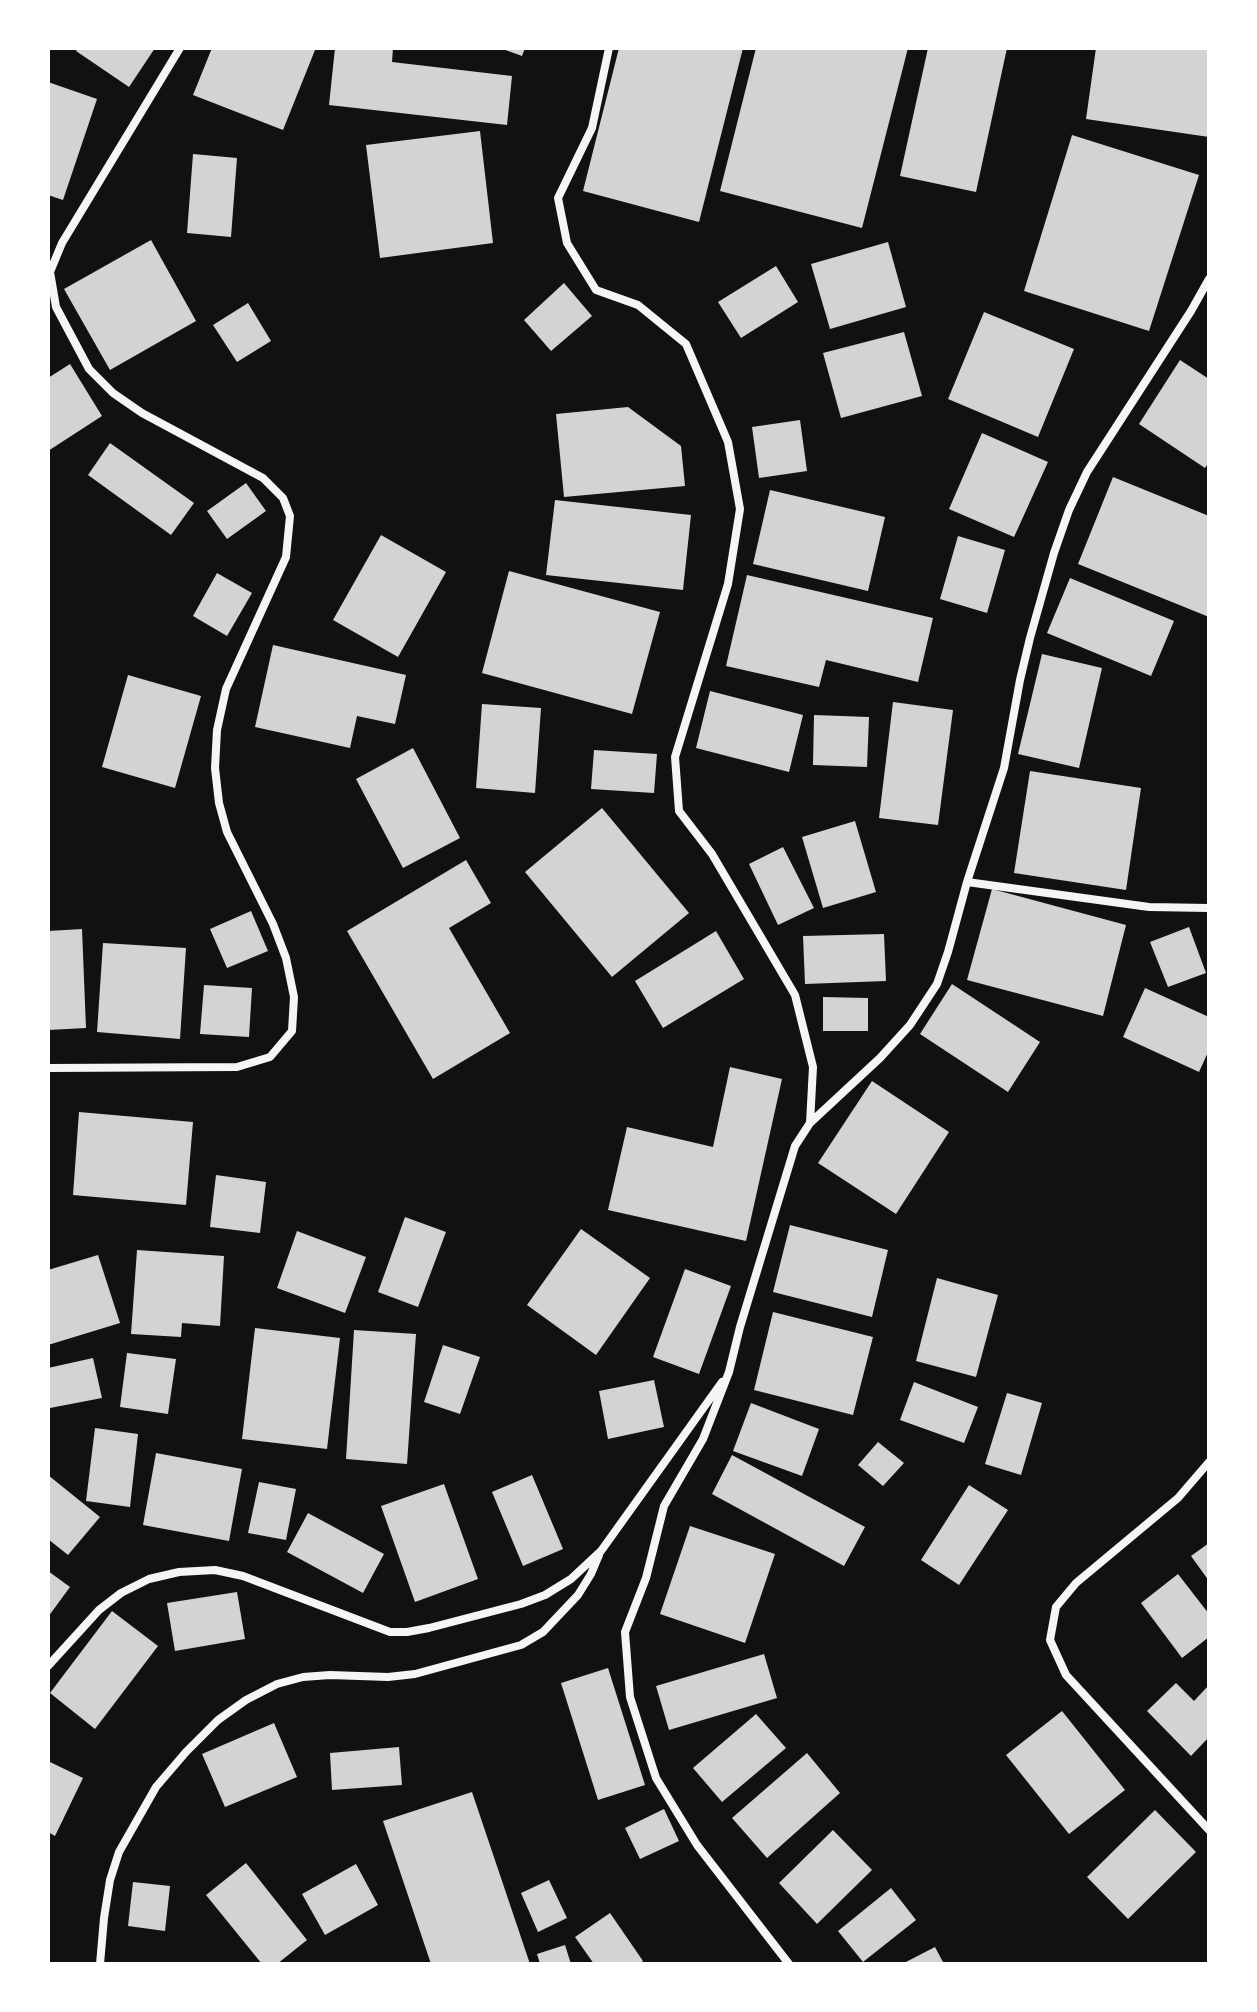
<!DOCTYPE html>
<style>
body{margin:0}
#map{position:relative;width:1257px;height:2012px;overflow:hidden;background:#111;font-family:Lato,sans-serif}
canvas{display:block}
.frame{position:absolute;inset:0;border:50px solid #fff;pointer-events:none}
</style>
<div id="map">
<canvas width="1257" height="2012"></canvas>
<div class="frame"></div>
</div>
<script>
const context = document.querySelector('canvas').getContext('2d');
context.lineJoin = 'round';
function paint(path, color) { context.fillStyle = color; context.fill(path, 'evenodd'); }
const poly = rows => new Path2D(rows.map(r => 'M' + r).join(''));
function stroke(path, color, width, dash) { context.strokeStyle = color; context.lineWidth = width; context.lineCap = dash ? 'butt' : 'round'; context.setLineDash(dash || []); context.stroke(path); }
const building = poly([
 [78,48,155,48,129,87,76,51],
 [212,48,310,48,315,50,283,130,193,95],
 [335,48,393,48,392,62,512,76,507,125,329,105],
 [500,48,525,48,522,56],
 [619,48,743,48,699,222,583,191],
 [756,48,908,48,862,228,720,191],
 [928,48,1007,48,976,192,900,176],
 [1096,48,1209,48,1209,137,1086,119],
 [48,82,97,99,63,200,48,195],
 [480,131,493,243,380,258,366,145],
 [1072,135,1199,175,1149,331,1024,291],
 [193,154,237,158,231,237,187,233],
 [151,240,196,321,110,370,64,289],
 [888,242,906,307,830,329,811,264],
 [776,266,798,302,741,338,718,302],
 [564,283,592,316,551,351,524,320],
 [248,303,271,341,237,362,213,325],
 [984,312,1074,349,1038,437,948,399],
 [904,332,922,396,841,418,823,353],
 [1180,360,1209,379,1209,462,1205,468,1139,424],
 [70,364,102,416,48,451,48,378],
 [628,407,681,446,685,486,564,497,556,414],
 [800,420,807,471,759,478,752,427],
 [982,433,1048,462,1014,537,949,509],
 [110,443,194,503,171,535,88,475],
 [1113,477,1209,516,1209,617,1078,564],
 [246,483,266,511,227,539,207,511],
 [770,490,885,517,868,591,753,564],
 [555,500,691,515,683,590,546,575],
 [381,535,446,572,398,657,333,620],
 [958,536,1005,550,987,613,940,599],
 [509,571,660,612,632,714,482,673],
 [217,573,252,593,227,636,193,616],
 [747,575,933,618,918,682,826,660,819,687,726,666],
 [1070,578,1174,621,1151,676,1047,633],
 [273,645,406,675,395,724,357,716,350,748,255,727],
 [1042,654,1102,668,1079,768,1018,754],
 [128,675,201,696,175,788,102,767],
 [710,691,803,715,789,772,696,748],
 [893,702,953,710,938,825,879,818],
 [482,704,541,708,535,793,476,788],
 [814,715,869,717,867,767,813,765],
 [413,748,460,838,403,868,356,779],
 [594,750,657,754,654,793,591,789],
 [1030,771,1141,788,1126,890,1014,873],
 [602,808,689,913,612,977,525,872],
 [855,821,876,892,823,908,802,837],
 [783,847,814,908,778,925,749,864],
 [466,860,491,903,449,928,510,1033,433,1079,347,931],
 [992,889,1126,925,1103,1016,967,980],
 [251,911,268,951,227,968,210,929],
 [1189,927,1206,973,1168,987,1150,942],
 [82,929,86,1028,48,1030,48,931],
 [716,931,744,979,663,1028,635,981],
 [884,934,886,981,805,984,803,936],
 [103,943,186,948,180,1039,97,1032],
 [952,984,1040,1042,1008,1092,920,1034],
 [204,985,252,988,249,1037,200,1034],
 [1145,988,1209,1017,1209,1050,1199,1072,1123,1037],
 [823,997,868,998,868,1031,823,1031],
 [730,1067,782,1079,746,1241,608,1210,627,1127,713,1147],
 [872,1081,949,1132,896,1214,818,1163],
 [79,1112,193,1122,186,1205,73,1195],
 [216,1175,266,1182,260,1233,210,1227],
 [405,1217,446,1232,418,1307,378,1292],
 [790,1225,888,1250,872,1317,773,1292],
 [581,1229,650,1278,596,1355,527,1305],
 [297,1231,366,1257,345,1313,277,1288],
 [137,1250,224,1256,220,1326,182,1323,181,1337,131,1334],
 [98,1255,120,1323,48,1345,48,1270],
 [685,1269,731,1286,699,1374,653,1357],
 [937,1278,998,1295,976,1377,916,1361],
 [773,1312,873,1337,853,1415,754,1390],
 [255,1328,340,1338,327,1449,242,1439],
 [354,1330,416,1334,407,1464,346,1459],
 [443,1345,480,1357,460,1414,424,1402],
 [127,1353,176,1359,168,1414,120,1407],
 [93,1358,102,1398,50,1408,48,1399,48,1368],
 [654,1380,664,1427,608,1439,599,1391],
 [914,1382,978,1407,964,1443,900,1420],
 [1007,1393,1042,1403,1021,1475,985,1464],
 [751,1403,819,1429,802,1476,733,1451],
 [95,1428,138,1434,130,1507,86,1501],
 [878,1442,904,1463,883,1486,858,1465],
 [156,1453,242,1469,229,1541,143,1525],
 [732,1455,865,1527,844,1566,712,1494],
 [48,1475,100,1517,68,1555,48,1539],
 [532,1475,563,1549,523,1566,492,1492],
 [259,1482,296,1489,286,1540,248,1533],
 [444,1484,478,1579,415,1602,381,1506],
 [969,1485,1008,1510,959,1585,921,1560],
 [308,1513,384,1554,363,1593,287,1552],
 [690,1526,775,1554,745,1643,660,1614],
 [1209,1543,1209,1581,1191,1556],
 [48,1571,70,1587,48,1617],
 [1178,1574,1209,1614,1209,1637,1182,1658,1141,1603],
 [237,1592,245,1639,175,1651,167,1603],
 [112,1611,158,1646,95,1729,50,1693],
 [764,1654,777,1698,669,1730,656,1686],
 [608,1668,645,1785,598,1800,561,1683],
 [1176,1683,1194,1701,1209,1685,1209,1737,1191,1756,1147,1711],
 [1062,1711,1125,1790,1069,1834,1006,1755],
 [756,1714,786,1748,722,1802,693,1768],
 [274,1723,297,1777,225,1807,202,1754],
 [399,1747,402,1785,332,1790,330,1753],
 [807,1753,840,1793,767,1858,732,1818],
 [48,1761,83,1778,55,1836,48,1832],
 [472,1792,530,1964,431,1964,383,1821],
 [664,1809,679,1841,640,1859,625,1828],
 [1155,1810,1196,1852,1128,1919,1087,1877],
 [833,1830,872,1870,817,1924,779,1883],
 [246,1863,307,1940,277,1964,262,1964,206,1895],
 [356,1864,378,1905,325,1935,302,1894],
 [549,1880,567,1918,538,1932,521,1893],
 [133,1882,170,1886,165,1931,128,1926],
 [891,1888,916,1920,863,1962,838,1931],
 [610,1913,643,1961,639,1964,594,1964,575,1937],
 [565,1945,571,1964,540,1964,537,1954],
 [935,1947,944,1964,902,1964]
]);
const minor = poly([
 [609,48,592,128,558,198,567,243,596,290,638,305,686,344,728,442,740,509,728,584,675,757,679,811,712,854,795,995,813,1067,810,1123,795,1146,740,1327,729,1372,703,1439,664,1506,646,1578,625,1632,630,1697,656,1778,697,1845,789,1964],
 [967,882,1149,907,1209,908],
 [48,1068,237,1067,270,1057,292,1031,294,997,286,958,273,924,227,832,219,803,215,768,217,730,226,689,286,557,290,516,283,498,263,478,142,413,113,393,89,369,56,307,50,272,62,243,180,48],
 [810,1123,880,1058,910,1025,937,984,948,952,967,882,1004,768,1020,680,1030,638,1054,553,1069,510,1087,472,1191,311,1209,279],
 [1209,1462,1178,1498,1076,1583,1056,1607,1050,1640,1066,1675,1209,1830],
 [48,1666,99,1610,121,1593,149,1579,179,1572,215,1570,243,1576,390,1632,407,1632,429,1628,521,1604,545,1595,571,1579,601,1551,722,1382],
 [100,1964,104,1918,110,1880,119,1852,156,1787,186,1752,218,1720,246,1700,277,1684,303,1677,330,1675,388,1677,415,1674,521,1645,543,1632,578,1595,591,1574,599,1555]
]);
paint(building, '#d3d3d3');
stroke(minor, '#f5f5f5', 8);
</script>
